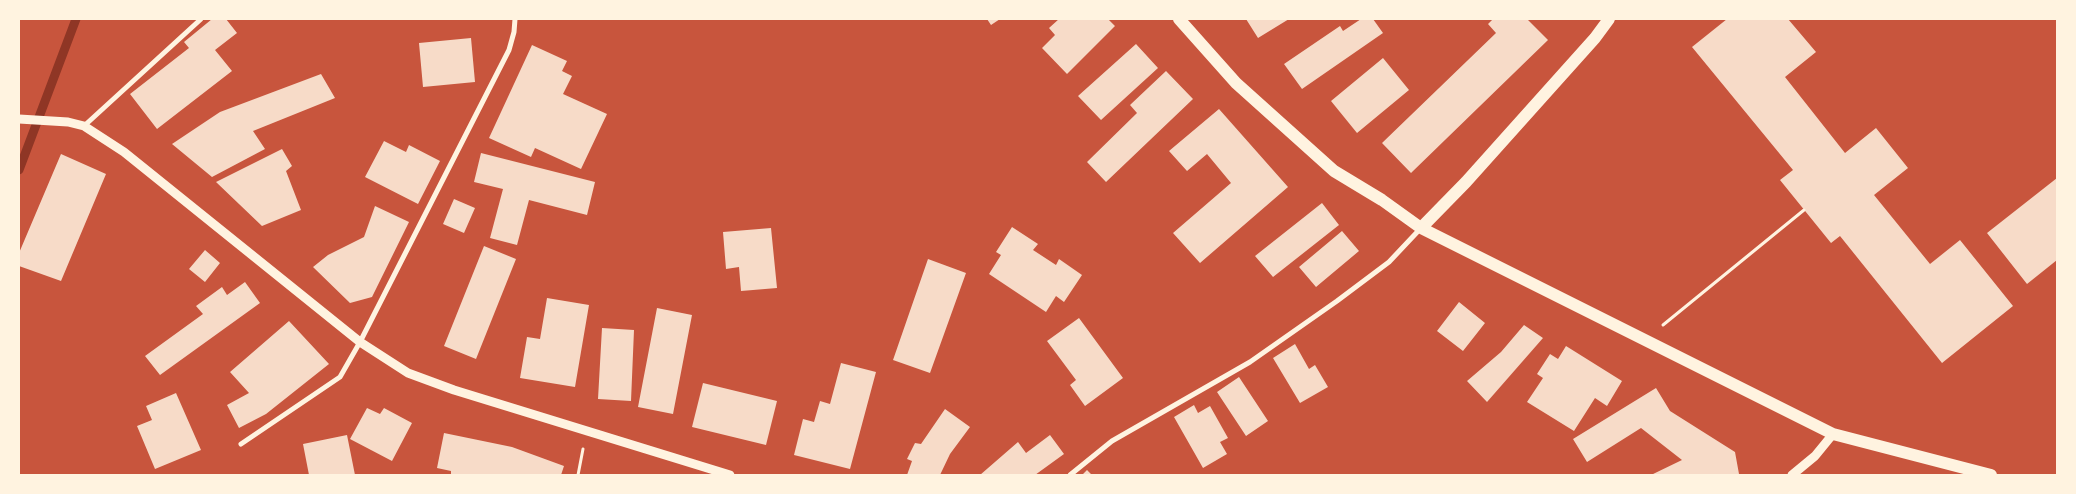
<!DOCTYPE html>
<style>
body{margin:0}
#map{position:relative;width:2076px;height:494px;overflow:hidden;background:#c8553d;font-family:"Space Grotesk",sans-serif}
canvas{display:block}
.frame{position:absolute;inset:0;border:20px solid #fff3e0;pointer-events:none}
</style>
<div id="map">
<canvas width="2076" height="494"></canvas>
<div class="frame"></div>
</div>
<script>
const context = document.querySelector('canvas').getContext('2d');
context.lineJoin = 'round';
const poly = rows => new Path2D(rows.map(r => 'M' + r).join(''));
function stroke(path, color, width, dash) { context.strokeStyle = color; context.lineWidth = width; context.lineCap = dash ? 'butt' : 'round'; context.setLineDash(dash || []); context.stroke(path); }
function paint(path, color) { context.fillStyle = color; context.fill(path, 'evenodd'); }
const stream = poly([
 [19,170,76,19]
]);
const building = poly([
 [212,19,226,19,237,33,215,50,232,71,157,129,130,94,189,48,184,42],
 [987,19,1000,19,991,25],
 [1059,19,1108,19,1115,26,1067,74,1042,48,1055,35,1049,28],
 [1246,19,1289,19,1258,38],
 [1361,19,1373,19,1383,33,1302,89,1284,64,1340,26,1343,31],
 [1493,19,1527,19,1548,40,1411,173,1382,143,1496,33,1488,24],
 [1727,19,1788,19,1816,52,1785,77,1845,153,1876,128,1908,168,1874,195,1930,264,1960,240,2013,306,1942,363,1840,236,1831,243,1780,180,1793,170,1692,47],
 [471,38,475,82,423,87,419,43],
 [1136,44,1158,68,1101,120,1078,96],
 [532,45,567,61,562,71,572,76,563,94,607,114,581,169,535,148,531,157,489,138],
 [1383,58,1409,90,1357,133,1331,101],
 [1166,71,1193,99,1106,182,1087,162,1137,113,1130,105],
 [321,74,335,98,253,131,265,149,212,177,172,144,220,112],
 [1219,109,1288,187,1200,263,1173,233,1231,183,1207,154,1187,171,1169,151],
 [384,141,406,152,409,145,440,161,418,204,365,177],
 [282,149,292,166,286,171,301,210,262,226,216,182],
 [481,153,595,182,587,215,529,200,517,245,490,238,503,189,474,182],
 [61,154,106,174,61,281,19,266,19,253],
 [2057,178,2057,260,2027,284,1987,233],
 [454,199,475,208,464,233,443,224],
 [1322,203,1339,225,1273,277,1255,256],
 [375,206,409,222,372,297,350,303,313,267,328,255,364,237],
 [1012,227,1038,244,1033,250,1056,265,1059,259,1082,275,1064,302,1056,296,1046,312,989,274,1001,255,996,252],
 [771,228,777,288,741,291,739,267,726,269,723,232],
 [1342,231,1359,251,1316,287,1299,267],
 [484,246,516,259,476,359,444,346],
 [205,250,220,263,205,282,189,269],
 [928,259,966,273,930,373,893,360],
 [245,282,260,303,160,375,145,356,203,314,196,306,222,287,227,295],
 [547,298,589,305,575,387,520,378,527,337,540,339],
 [1459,302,1485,323,1463,351,1437,331],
 [657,308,692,315,673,414,638,407],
 [1079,318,1123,378,1085,406,1070,385,1076,380,1047,341],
 [289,321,329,364,266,414,239,428,227,405,249,393,230,372],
 [1524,325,1543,338,1487,402,1467,381,1501,352],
 [602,328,634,330,631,401,598,399],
 [1295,344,1309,369,1315,365,1328,387,1300,403,1273,358],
 [1566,346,1622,381,1607,406,1595,398,1574,431,1527,402,1543,378,1537,374,1550,354,1558,359],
 [841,363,876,372,850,469,794,455,803,419,814,422,820,401,830,404],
 [1239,377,1268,421,1246,436,1217,392],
 [703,383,777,401,766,445,692,427],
 [1656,388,1670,411,1735,452,1739,474,1736,475,1651,475,1682,460,1641,428,1587,462,1573,439],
 [176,393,201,450,155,469,137,426,152,420,146,406],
 [1194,405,1198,413,1210,406,1228,438,1220,442,1227,454,1203,468,1174,417],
 [367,408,380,414,384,408,412,423,392,461,350,439],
 [945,409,970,427,950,454,940,475,907,475,912,461,907,459,915,443,921,444],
 [444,433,512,447,564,466,561,475,451,475,451,471,437,468],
 [347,435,355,475,309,475,303,444],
 [1050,435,1064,454,1035,475,980,475,1018,442,1026,453],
 [1087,470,1092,475,1082,475]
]);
const path = poly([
 [1663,325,1804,210],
 [578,475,583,449]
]);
const minor = poly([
 [84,126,201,19],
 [241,444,340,377,360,342,509,50,514,32,515,19],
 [1070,475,1112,441,1250,362,1337,301,1389,262,1421,228]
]);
const tertiary = poly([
 [19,119,68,122,84,126,124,152,360,342,408,373,454,390,730,475],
 [1792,475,1815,456,1833,434]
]);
const primary = poly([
 [1179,19,1236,83,1334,171,1382,200,1421,228,1833,434,1991,475],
 [1421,228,1466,182,1595,38,1609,19]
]);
stroke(stream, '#8f3625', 9);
paint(building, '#f7dbc8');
stroke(path, '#fff3e0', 3);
stroke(minor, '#fff3e0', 5);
stroke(tertiary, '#fff3e0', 9);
stroke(primary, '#fff3e0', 12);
</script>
